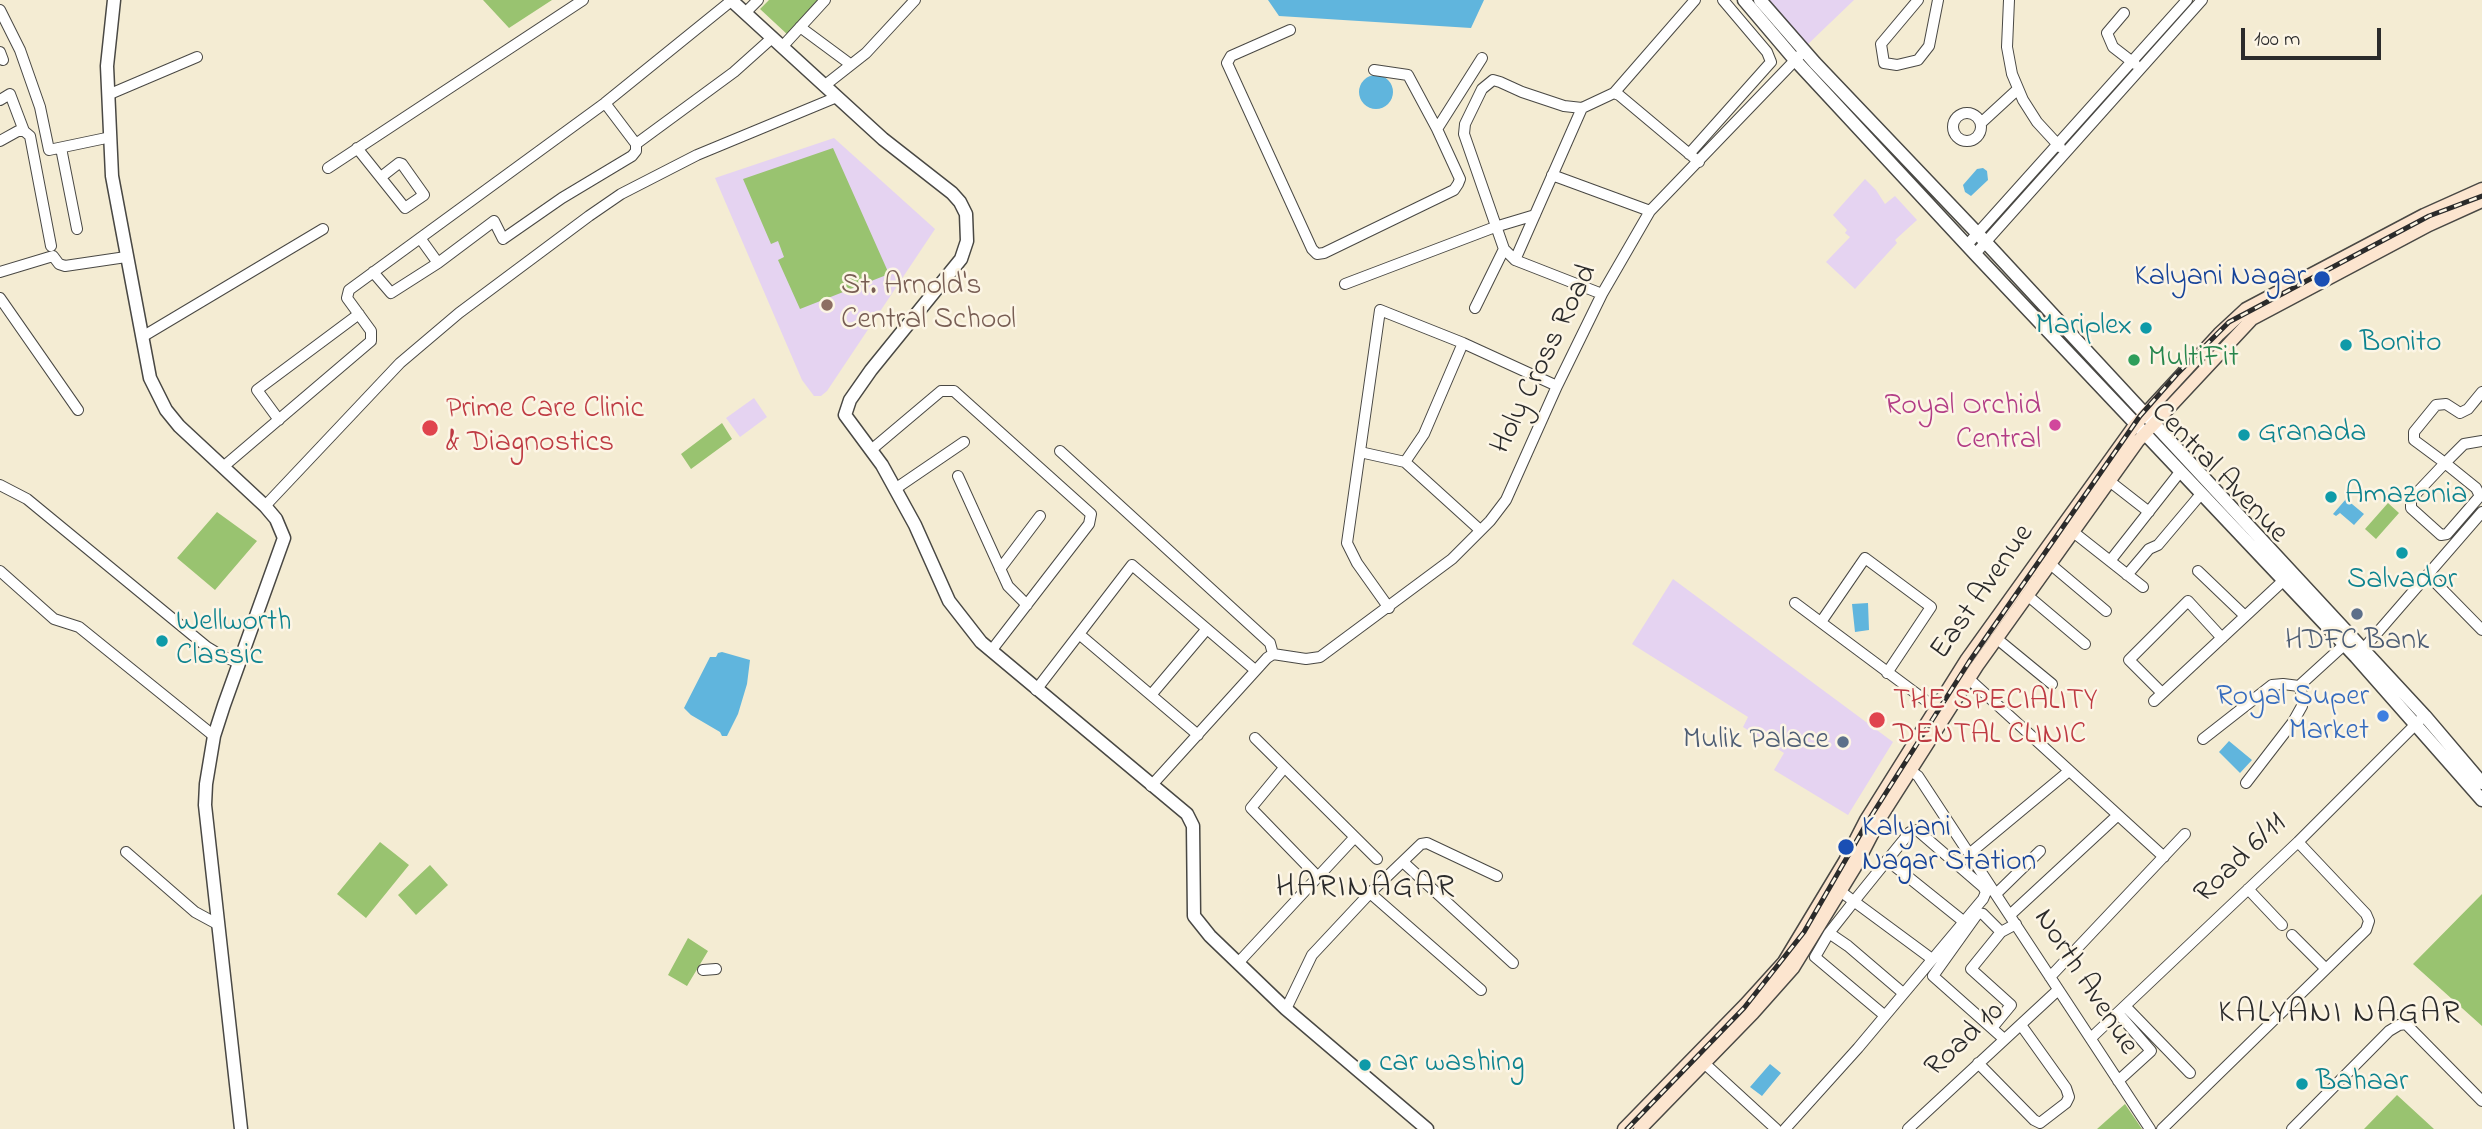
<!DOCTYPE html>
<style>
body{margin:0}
#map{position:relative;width:2482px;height:1129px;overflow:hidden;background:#f4ecd3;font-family:"Indie Flower",sans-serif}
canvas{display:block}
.scale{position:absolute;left:2241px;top:28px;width:140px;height:32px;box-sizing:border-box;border:4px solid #2b2b2b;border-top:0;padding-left:9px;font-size:21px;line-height:24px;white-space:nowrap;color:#2b2b2b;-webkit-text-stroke:5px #fcf5e5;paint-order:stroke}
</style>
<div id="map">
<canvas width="2482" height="1129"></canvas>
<div class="scale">100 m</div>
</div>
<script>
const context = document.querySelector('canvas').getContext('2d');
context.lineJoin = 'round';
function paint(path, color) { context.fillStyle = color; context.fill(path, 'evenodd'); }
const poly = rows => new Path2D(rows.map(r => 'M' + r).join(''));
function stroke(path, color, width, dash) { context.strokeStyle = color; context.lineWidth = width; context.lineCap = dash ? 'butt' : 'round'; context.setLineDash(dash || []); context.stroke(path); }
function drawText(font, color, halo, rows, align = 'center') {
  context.font = font + ' "Indie Flower",sans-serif'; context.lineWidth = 5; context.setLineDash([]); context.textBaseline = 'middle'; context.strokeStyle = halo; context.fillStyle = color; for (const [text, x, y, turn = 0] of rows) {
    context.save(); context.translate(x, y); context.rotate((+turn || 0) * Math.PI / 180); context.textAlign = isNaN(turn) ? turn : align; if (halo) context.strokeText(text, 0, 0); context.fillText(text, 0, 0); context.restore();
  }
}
const built = poly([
 [1765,0,1854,0,1805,47],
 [834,138,935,229,827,391,821,396,814,396,802,380,715,178],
 [1865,179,1876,190,1885,204,1895,196,1917,220,1895,240,1897,243,1855,289,1826,262,1850,237,1845,233,1847,230,1833,215],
 [754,398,767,417,740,437,726,418],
 [1673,579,1893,742,1848,815,1774,770,1784,753,1743,727,1748,717,1632,644]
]);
const green = poly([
 [483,0,552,0,509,28],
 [769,0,821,0,789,36,760,9],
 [833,148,889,274,800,309,778,260,784,257,778,241,771,244,743,179],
 [722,423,732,439,691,469,681,454],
 [2388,503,2399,513,2376,539,2365,529],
 [217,512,257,541,215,590,177,558],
 [380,842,409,865,366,918,337,894],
 [430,865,448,885,416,915,398,895],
 [2482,894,2482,1026,2413,964],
 [688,938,708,951,687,986,668,975],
 [2397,1095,2434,1129,2364,1129],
 [2125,1104,2142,1129,2097,1129]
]);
const water = poly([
 [1268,0,1484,0,1471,28,1279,16],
 '1359 92a17 17 0 1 1 34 0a17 17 0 1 1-34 0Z',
 [1983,168,1987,171,1988,180,1971,196,1965,192,1963,185,1977,169],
 [2346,499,2364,514,2354,525,2340,513,2336,516,2333,514],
 [1868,603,1869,630,1855,632,1852,604],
 [722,652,750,660,747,684,738,714,727,736,722,736,720,732,691,715,684,708,710,657,716,657,718,653],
 [2229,741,2252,760,2240,773,2219,752],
 [1770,1064,1781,1073,1762,1096,1750,1087]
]);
const minor = poly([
 [1918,0,1881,44,1884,63,1897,65,1918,60,1929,46,1938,0],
 [2009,0,2007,47,2012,74,2023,100,2037,122,2060,147],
 [0,10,20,50,40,107,49,150,111,137],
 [745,13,758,0],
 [2124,13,2107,33,2113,47,2135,64],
 [800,27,850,64],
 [1290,30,1231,56,1227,63,1312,249,1317,254,1324,253,1454,190,1458,184,1460,179,1437,129,1408,75,1374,70],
 [782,47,825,0],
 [0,52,3,60],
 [824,86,866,53,915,0],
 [1614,93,1695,0],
 [110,94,197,57],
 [0,100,10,94,24,131,30,136,51,246],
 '1953 127a14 14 0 1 1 28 0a14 14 0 1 1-28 0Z',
 [1981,123,2018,89],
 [1437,129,1482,58],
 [0,141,18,131,24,131],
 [636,144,734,72,772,38],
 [61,148,77,229],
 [357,148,405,208,424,195,402,164,399,163,381,177],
 [1689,154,1771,62,1767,52,1723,0],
 [328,168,583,0],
 [1552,175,1650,211],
 [420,238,438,263],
 [1967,245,2187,0],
 [1975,254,2202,0],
 [1515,260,1582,108],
 [0,272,53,256,59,264,65,266,126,257],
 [373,272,391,293,438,263,494,221,503,239,562,198,632,156,636,151,636,144,605,103],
 [1345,284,1495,227,1535,215],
 [1602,294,1515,260,1504,249,1464,134,1465,124,1482,89,1493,80,1500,82,1522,92,1564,106,1582,108,1614,93,1619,95,1699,162],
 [0,298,78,410],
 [1475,308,1504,249],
 [142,337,323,229],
 [2482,392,2468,409,2460,413,2446,404,2436,405,2414,432,2414,440,2445,463,2476,488,2480,496,2447,534,2441,535,2411,508,2411,499,2445,463,2464,444,2482,441],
 [279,420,257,390,359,314],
 [871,450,941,391,954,391,1091,514,1089,524,991,651],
 [1060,451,1270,643,1273,654],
 [1360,452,1405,462,1480,530],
 [1405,462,1424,434,1463,343],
 [223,467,371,341,371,331,347,298,349,290,605,103,731,1],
 [958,476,1008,586,1027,605],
 [2108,480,2149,512],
 [0,485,27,499,207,647,222,656,237,662],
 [895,489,964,442],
 [265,506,400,363,459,313,589,216,621,194,697,155,837,97],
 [2072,531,2143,587],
 [2110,561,2180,472],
 [2049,563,2106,611],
 [1000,569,1040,516],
 [0,571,54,619,79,627,214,736],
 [2198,571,2245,616],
 [2127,575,2149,549,2158,545,2201,494],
 [2428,575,2482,630],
 [2027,595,2085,644],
 [1795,603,1937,709],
 [1389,608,1357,563,1347,543,1380,310,1463,343,1557,386],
 [1821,622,1865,558,1931,607,1887,673],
 [1079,634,1198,735],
 [1996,638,2052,684],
 [2358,655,2482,512],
 [1969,679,2164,857],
 [2299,686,2344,645],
 [1036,690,1132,565,1255,670],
 [2162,693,2129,660,2188,601,2222,638],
 [1151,695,1206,630],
 [2154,701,2283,581],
 [1255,738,1377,859],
 [2203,739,2272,685,2283,684,2299,686],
 [1284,768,1251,808,1318,877],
 [1907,768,1918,776,2150,1129],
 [2246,783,2293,722,2302,706,2303,697,2299,686],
 [1151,786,1267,658,1273,654,1306,659,1320,657,1452,559,1490,521,1506,500,1557,386,1602,294,1650,211,1804,51],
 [126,852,195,912,219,925],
 [1969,854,2069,771],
 [1887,860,1963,921],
 [1403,862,1513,963],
 [2248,889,2282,925],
 [1840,891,1932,959],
 [1370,893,1481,990],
 [1996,894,2040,851],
 [2010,915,2118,815],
 [2001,932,1983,914,1978,913,1933,976,2004,1039],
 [1829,933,1848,946,1903,993],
 [2292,935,2326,969],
 [1238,963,1354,838],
 [703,970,716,969],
 [2050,977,2185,834],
 [2125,1006,2190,1073],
 [1286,1009,1312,955,1370,893,1421,844,1427,843,1497,876],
 [2118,1013,2151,1051,2118,1081],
 [1992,1028,2011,1005,1971,969,2001,932,2016,924],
 [2091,1038,2298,842,2420,720],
 [1704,1063,1776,1129],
 [1978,1063,2034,1120,2040,1123,2066,1103,2069,1097,2066,1088,2021,1025],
 [1785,1129,1858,1048,1983,899,1986,892,1983,887,1917,830,1910,832,1855,900,1829,933,1815,957,1884,1015],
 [1908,1129,2058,990],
 [2162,1129,2366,930,2369,921,2366,914,2298,842],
 [2292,1129,2389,1031,2399,1025,2406,1024,2482,1101]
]);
const tertiary = poly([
 [114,0,107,66,112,176,150,378,166,410,179,426,265,506,276,519,284,538,224,705,214,736,206,784,205,805,241,1129],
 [731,0,883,139,952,193,960,202,966,214,967,241,961,259,871,370,850,400,845,415,882,465,915,525,949,601,981,642,1187,814,1193,826,1194,916,1210,936,1286,1009,1427,1129],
 [1744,0,1795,60,1975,254,2356,657,2482,800],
 [1760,0,1815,63,1978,234,2425,716,2482,783]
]);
const secondary = poly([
 [1624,1129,1745,1005,1784,962,1845,861,1866,820,1967,659,2135,425,2219,334,2246,309,2424,215,2482,189],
 [1640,1129,1753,1013,1793,968,1855,867,1882,815,1977,666,2138,441,2252,319,2429,225,2482,201]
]);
const rail = poly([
 [1627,1129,1744,1008,1804,932,1868,821,1969,662,2140,416,2177,374,2229,322,2429,216,2482,196]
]);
const markers = [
 [2322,279,9,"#1a4fb4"],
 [827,305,7,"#8d6e63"],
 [2146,328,7,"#0f9aa8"],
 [2346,345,7,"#0f9aa8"],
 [2134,360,7,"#2e9e5b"],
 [2055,425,7,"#d1479c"],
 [430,428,9,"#e0444e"],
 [2244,435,7,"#0f9aa8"],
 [2331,497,7,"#0f9aa8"],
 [2402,553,7,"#0f9aa8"],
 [2357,614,7,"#5c6f8a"],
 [162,641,7,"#0f9aa8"],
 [2383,716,7,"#3f7fe0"],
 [1877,720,9,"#e0444e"],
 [1843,742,7,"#5c6f8a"],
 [1846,847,9,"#1a4fb4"],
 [1365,1065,7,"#0f9aa8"],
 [2302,1084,7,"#0f9aa8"]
];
const transitNames = [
 ["Kalyani Nagar",2306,279],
 ["Kalyani",1862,830,"left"],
 ["Nagar Station",1862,864,"left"]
];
const educationNames = [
 ["St. Arnold's",841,288],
 ["Central School",841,322]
];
const cultureNames = [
 ["Mariplex",2132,328,"right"],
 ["Bonito",2360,345],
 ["Granada",2258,435],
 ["Amazonia",2345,497],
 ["Salvador",2402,582,"center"],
 ["Wellworth",176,624],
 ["Classic",176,658],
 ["car washing",1379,1065],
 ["Bahaar",2316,1084]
];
const streetNames = [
 ["Holy Cross Road",1546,360,-64],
 ["Central Avenue",2218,474,46],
 ["East Avenue",1984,593,-55],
 ["Road 6/11",2242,860,-44],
 ["North Avenue",2084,983,57],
 ["Road 10",1966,1041,-43]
];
const leisureNames = [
 ["MultiFit",2148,360]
];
const hotelNames = [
 ["Royal Orchid",2041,408],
 ["Central",2041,442]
];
const healthNames = [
 ["Prime Care Clinic",446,411],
 ["& Diagnostics",446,445],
 ["THE SPECIALITY",1893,703],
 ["DENTAL CLINIC",1893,737]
];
const serviceNames = [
 ["HDFC Bank",2357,643],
 ["Mulik Palace",1829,742,"right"]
];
const shopNames = [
 ["Royal Super",2369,699],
 ["Market",2369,733]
];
const neighbourhoodNames = [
 ["HARINAGAR",1366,890],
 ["KALYANI NAGAR",2340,1016]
];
paint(built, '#e5d3f1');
paint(green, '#99c370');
paint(water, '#60b5dd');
stroke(minor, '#494844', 12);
stroke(tertiary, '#494844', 15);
stroke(secondary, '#494844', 15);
stroke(minor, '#fff', 10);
stroke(tertiary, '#fff', 12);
stroke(secondary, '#fce5cf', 12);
stroke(rail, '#2b2b2b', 5);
stroke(rail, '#fcf5e5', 2.5, [8]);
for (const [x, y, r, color] of markers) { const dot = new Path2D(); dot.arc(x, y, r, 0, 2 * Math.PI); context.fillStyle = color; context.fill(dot); stroke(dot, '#fcf5e5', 2.5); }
drawText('30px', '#164399', '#fcf5e5', transitNames, 'right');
drawText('30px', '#785e54', '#fcf5e5', educationNames, 'left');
drawText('30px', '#0d838f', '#fcf5e5', cultureNames, 'left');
drawText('30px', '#2b2b2b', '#fcf5e5', streetNames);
drawText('30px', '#27864d', '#fcf5e5', leisureNames, 'left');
drawText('30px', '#b23c85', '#fcf5e5', hotelNames, 'right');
drawText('30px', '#be3a42', '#fcf5e5', healthNames, 'left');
drawText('30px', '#4e5e75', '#fcf5e5', serviceNames);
drawText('30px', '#366cbe', '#fcf5e5', shopNames, 'right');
context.letterSpacing = '2px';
drawText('32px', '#2b2b2b', '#fcf5e5', neighbourhoodNames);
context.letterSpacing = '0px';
</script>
